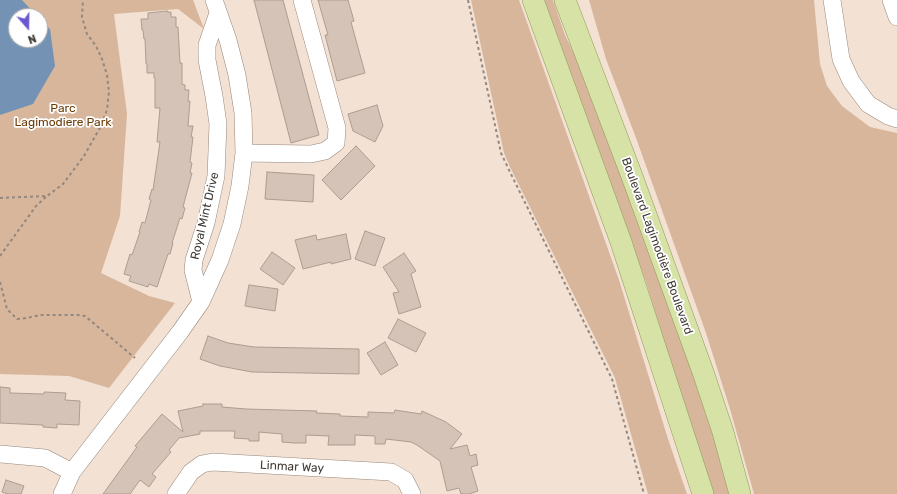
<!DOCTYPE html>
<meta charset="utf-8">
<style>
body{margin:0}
#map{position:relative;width:897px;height:494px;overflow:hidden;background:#f3e1d3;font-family:Rubik,sans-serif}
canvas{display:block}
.north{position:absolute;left:8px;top:8px;width:40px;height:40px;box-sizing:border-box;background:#fff;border:1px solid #b3b0ae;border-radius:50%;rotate:160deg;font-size:11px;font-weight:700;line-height:16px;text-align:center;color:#413a35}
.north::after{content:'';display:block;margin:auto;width:14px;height:18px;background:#6c57d0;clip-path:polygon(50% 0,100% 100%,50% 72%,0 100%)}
</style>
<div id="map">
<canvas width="897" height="494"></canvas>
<div class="north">N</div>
</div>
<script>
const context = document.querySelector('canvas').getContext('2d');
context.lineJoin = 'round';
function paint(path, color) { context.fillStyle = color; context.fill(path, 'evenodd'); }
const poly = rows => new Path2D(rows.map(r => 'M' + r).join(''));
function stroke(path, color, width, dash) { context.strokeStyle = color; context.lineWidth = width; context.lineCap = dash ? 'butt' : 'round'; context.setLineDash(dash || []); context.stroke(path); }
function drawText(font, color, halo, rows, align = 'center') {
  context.font = font + ' Rubik,sans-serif'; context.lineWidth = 3.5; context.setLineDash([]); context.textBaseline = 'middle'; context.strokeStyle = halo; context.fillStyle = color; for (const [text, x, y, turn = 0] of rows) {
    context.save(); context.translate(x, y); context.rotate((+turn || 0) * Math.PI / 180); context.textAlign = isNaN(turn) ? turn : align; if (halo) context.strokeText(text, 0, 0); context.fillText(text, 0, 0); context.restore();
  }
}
const green = poly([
 [0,0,193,0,204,29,178,9,114,14,127,114,120,216,101,273,149,296,175,303,109,388,69,376,0,374],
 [16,16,40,16,40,40,16,40],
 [471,0,519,0,619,280,668,439,687,494,648,494,615,378,510,167,504,153],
 [541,0,553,0,565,35,592,91,680,327,733,494,711,494,646,282],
 [589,0,814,0,820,64,827,86,842,106,870,127,897,133,897,494,754,494,730,409,706,333,636,138,606,59]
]);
const water = poly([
 [0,0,22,0,37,16,16,16,16,40,40,40,40,19,50,29,55,66,33,104,0,115]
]);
const building = poly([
 [254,0,283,0,319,135,291,143,254,0],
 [318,0,348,0,354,21,351,22,365,73,337,81,325,35,328,35,318,0],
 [167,11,167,12,171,12,171,17,176,17,176,27,178,27,180,63,182,63,182,84,185,85,185,90,189,90,188,101,190,101,188,126,193,126,191,137,193,137,190,162,192,163,190,173,192,173,183,207,185,208,182,219,180,218,172,243,173,243,170,254,168,254,157,287,149,284,148,287,129,281,131,276,124,274,130,254,132,255,140,232,139,232,142,222,145,223,151,200,149,199,152,189,153,190,160,142,157,142,160,108,155,108,155,78,154,78,154,73,147,73,147,64,146,64,145,39,144,39,143,30,142,30,141,19,148,19,148,13,167,11],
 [377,105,383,126,375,142,353,131,348,114,377,105],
 [356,146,375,166,341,200,322,180,356,146],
 [267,172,314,175,313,202,265,199,267,172],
 [365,231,385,238,375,266,355,259,365,231],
 [346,234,351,259,331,264,331,262,303,269,295,240,316,235,317,240,346,234],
 [272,252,295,268,283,285,260,269,272,252],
 [404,253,416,271,411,274,421,307,399,314,393,293,399,292,383,267,404,253],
 [249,285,278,289,275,311,245,306,249,285],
 [398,319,426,333,416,352,388,338,398,319],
 [208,336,228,343,254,347,359,349,359,374,252,372,220,366,200,359,208,336],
 [385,342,398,365,381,375,367,353,385,342],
 [0,387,10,388,10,393,44,394,44,392,66,393,65,400,80,401,79,425,57,424,57,428,43,427,43,425,0,423,0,387],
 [203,404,222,404,222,407,246,409,317,411,316,413,340,414,340,416,368,417,368,412,394,413,395,410,421,414,422,411,446,422,462,434,450,449,467,445,470,456,476,454,478,465,471,467,478,491,469,494,461,494,459,488,447,491,440,461,417,445,411,442,386,439,385,444,375,444,375,436,355,435,355,445,328,445,329,436,306,435,306,443,294,443,282,442,282,434,259,432,259,441,249,441,249,439,234,438,235,431,200,431,200,434,179,438,169,450,171,452,152,474,156,477,149,487,140,480,130,494,103,494,137,447,135,446,162,414,183,432,178,411,203,406,203,404],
 [6,480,24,486,21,494,8,494,2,492,6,480]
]);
const path = poly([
 [468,0,501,153,508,168,612,379,644,494],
 [0,198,47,196,63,184,84,156,101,126,107,110,109,92,107,75,102,59,96,46,87,34,82,17,83,0],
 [0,256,36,206,46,197],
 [0,282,7,309,17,319,27,318,40,315,78,315,85,316,135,358]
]);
const minor = poly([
 [832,0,841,59,851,81,868,104,888,116,897,119],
 [891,0,897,17],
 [244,153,311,154,325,151,336,143,337,128,302,0],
 [201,302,193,270,194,260,206,223,216,176,218,124,214,96,207,60,207,45,218,13],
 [0,454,45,458,72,472],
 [62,494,72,472,180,332,201,302,220,260,232,224,240,186,244,153,243,113,237,75,228,40,214,0],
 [176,494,191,472,202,464,213,462,391,472,405,480,412,494]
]);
const major = poly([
 [533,0,621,242,703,494],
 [565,0,633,179,703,372,723,432,740,494]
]);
const parkNames = [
 ["Parc",63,109],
 ["Lagimodiere Park",63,123]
];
const streetNames = [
 ["Royal Mint Drive",205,216,-77],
 ["Boulevard Lagimodière Boulevard",657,246,70],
 ["Linmar Way",292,467,3]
];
paint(green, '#d8b69c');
paint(water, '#7493b4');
paint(building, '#d4c3b6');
stroke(building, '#ad9c90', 1);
stroke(minor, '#97877a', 18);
stroke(major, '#919c57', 22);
stroke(path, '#93877e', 2, [3, 3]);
stroke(minor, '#fff', 17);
stroke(major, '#d7e3a6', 21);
drawText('12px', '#6a3a06', '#fff', parkNames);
drawText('12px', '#413a35', '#fff', streetNames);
</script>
